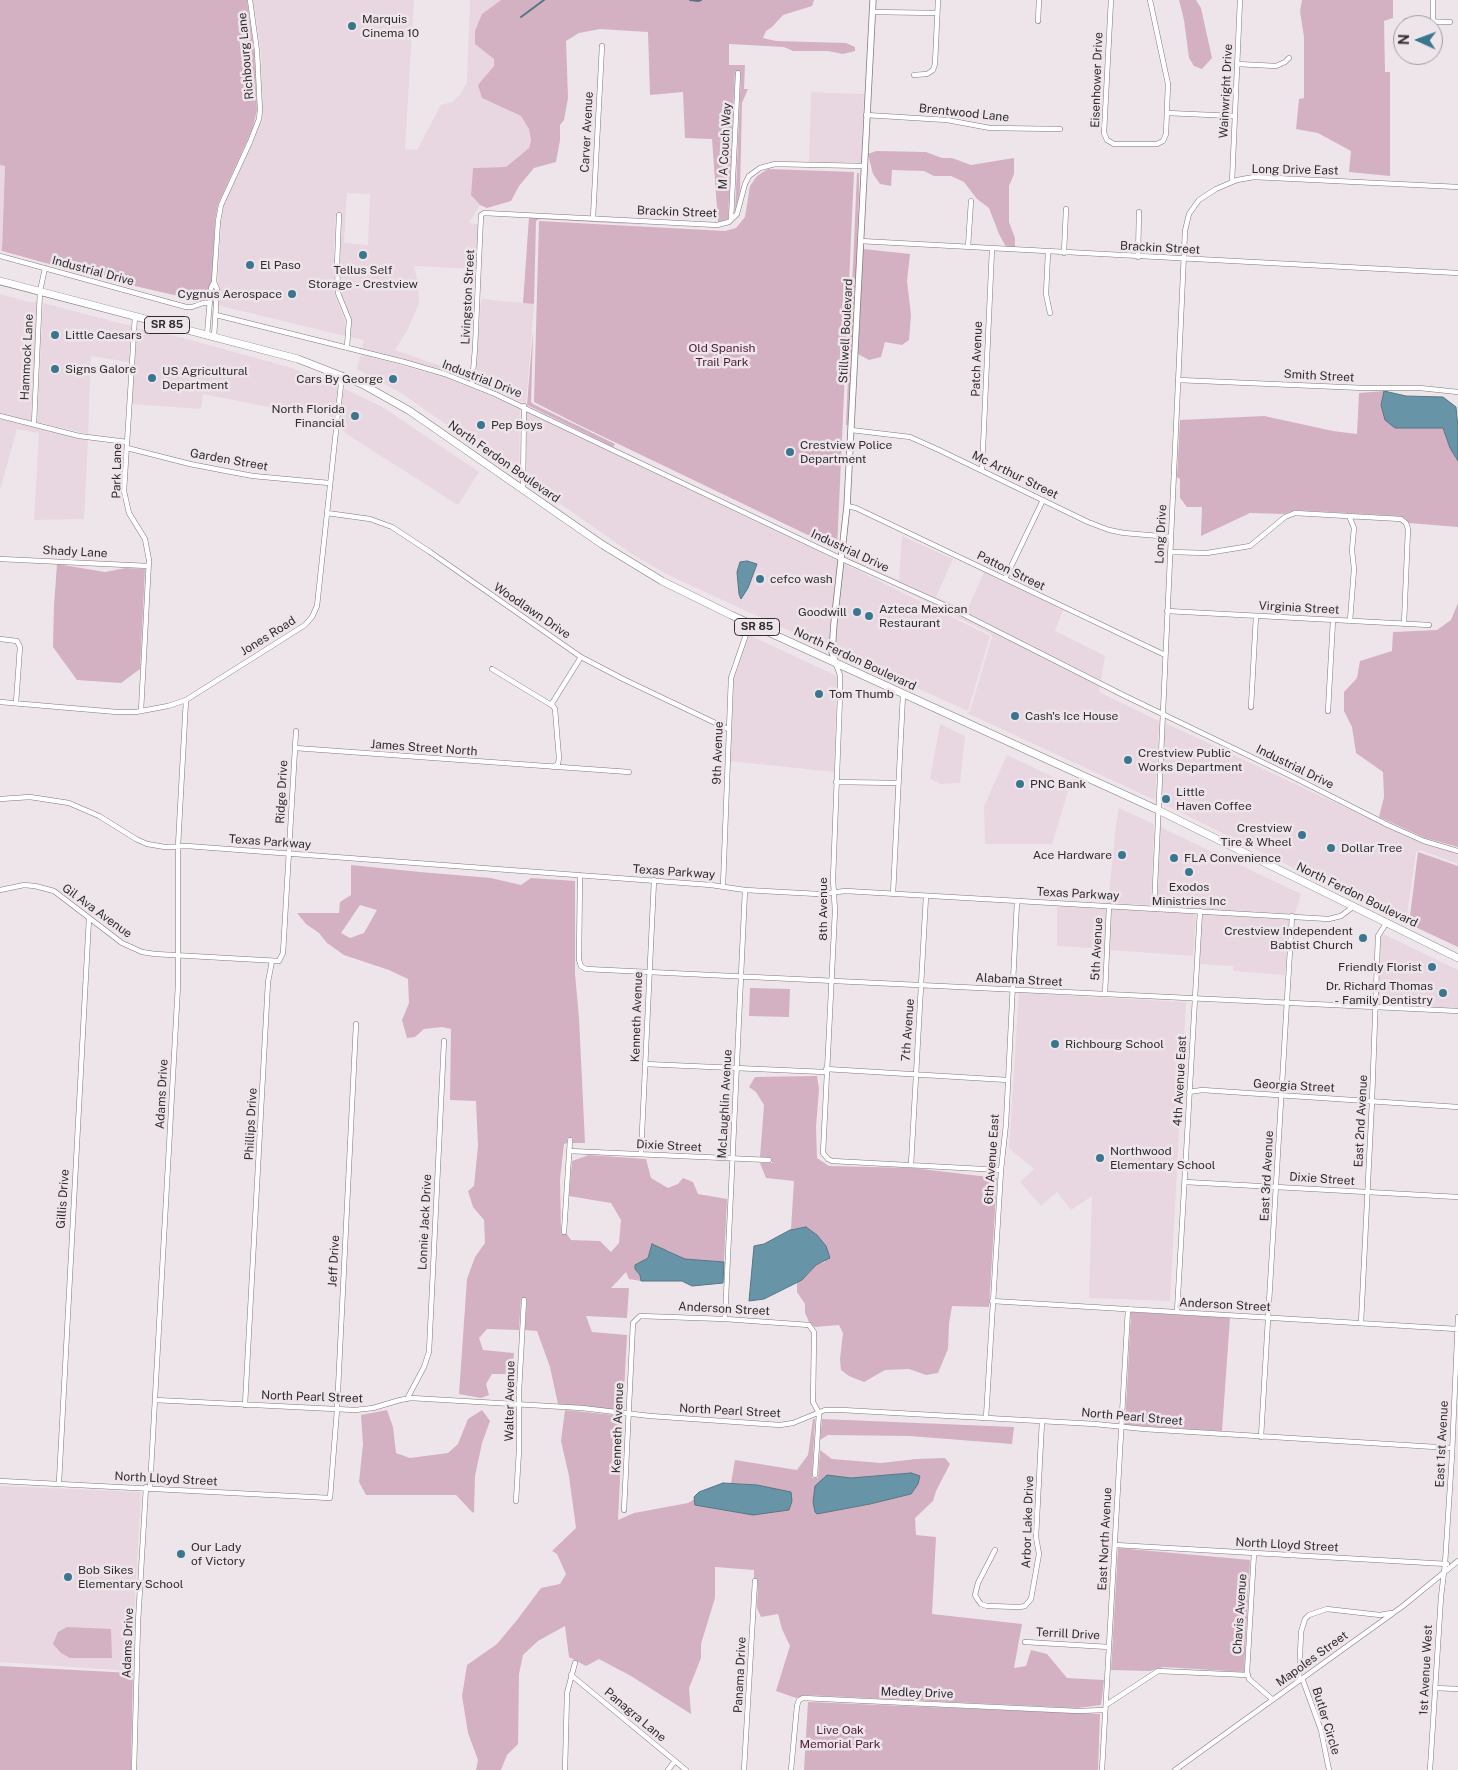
<!DOCTYPE html>
<style>
body{margin:0}
#map{position:relative;width:1458px;height:1770px;overflow:hidden;background:#eee5ea;font-family:"Public Sans",sans-serif}
canvas{display:block}
.north{position:absolute;left:1393px;top:15px;width:50px;height:50px;box-sizing:border-box;background:#eee5ea;border:1px solid #a29b9f;border-radius:50%;rotate:272deg;font-size:14px;font-weight:700;line-height:20px;text-align:center;color:#302c2e}
.north::after{content:'';display:block;margin:auto;width:18px;height:22px;background:#3a778e;clip-path:polygon(50% 0,100% 100%,50% 72%,0 100%)}
</style>
<div id="map">
<canvas width="1458" height="1770"></canvas>
<div class="north">N</div>
</div>
<script>
const context = document.querySelector('canvas').getContext('2d');
context.lineJoin = 'round';
function paint(path, color) { context.fillStyle = color; context.fill(path, 'evenodd'); }
const poly = rows => new Path2D(rows.map(r => 'M' + r).join(''));
function stroke(path, color, width, dash) { context.strokeStyle = color; context.lineWidth = width; context.lineCap = dash ? 'butt' : 'round'; context.setLineDash(dash || []); context.stroke(path); }
function drawText(font, color, halo, rows, align = 'center') {
  context.font = font + ' "Public Sans",sans-serif'; context.lineWidth = 5; context.setLineDash([]); context.textBaseline = 'middle'; context.strokeStyle = halo; context.fillStyle = color; for (const [text, x, y, turn = 0] of rows) {
    context.save(); context.translate(x, y); context.rotate((+turn || 0) * Math.PI / 180); context.textAlign = isNaN(turn) ? turn : align; if (halo) context.strokeText(text, 0, 0); context.fillText(text, 0, 0); context.restore();
  }
}
const built = poly([
 [253,0,414,0,405,149,417,150,441,105,452,102,460,95,467,82,470,0,501,0,482,14,487,52,494,59,494,66,487,76,482,98,521,116,529,128,531,141,529,148,506,167,473,168,471,195,480,205,469,223,478,224,476,269,414,266,418,284,419,303,408,329,395,350,464,374,470,370,469,380,446,372,362,349,364,340,351,337,351,320,341,293,340,265,342,212,336,212,333,265,335,294,345,321,345,336,217,305,221,221,224,205,253,143,262,120,263,111,261,51],
 [347,193,370,194,368,245,344,243],
 [811,92,864,94,861,163,809,162],
 [0,165,5,166,2,251,0,251],
 [0,294,29,302,37,302,31,421,0,413],
 [481,299,534,304,526,404,475,382],
 [43,303,131,326,129,362,91,356,88,434,37,422],
 [137,328,183,338,292,368,338,386,334,420,329,415,289,411,203,394,201,409,132,404],
 [361,354,444,377,520,408,519,475,401,393,357,369],
 [343,388,384,408,479,472,458,505,345,433,339,426],
 [527,412,838,561,829,649,668,575,635,556,526,480],
 [0,419,88,440,84,519,34,520,39,433,17,429,0,490],
 [902,536,953,559,936,597,967,610,984,572,1063,610,1055,631,1105,656,1101,680,955,607,845,558,845,556,899,580],
 [843,563,990,636,968,711,835,651],
 [886,582,952,611,1100,686,1099,692,1159,721,1155,800,967,713,970,711,992,637,991,634],
 [749,635,837,676,834,772,730,761,734,679],
 [1165,723,1387,827,1423,843,1458,854,1458,864,1420,850,1416,852,1406,923,1161,803],
 [940,724,965,736,960,783,941,784,930,779],
 [1007,755,1070,785,1052,844,985,844,984,806],
 [1119,808,1154,824,1151,905,1108,903,1116,825],
 [1160,827,1301,894,1295,914,1157,906],
 [1057,906,1106,909,1104,949,1057,946],
 [1112,909,1196,914,1193,956,1110,950],
 [1203,914,1289,919,1285,975,1233,971,1233,966,1199,964],
 [1383,934,1458,970,1458,1008,1378,1004,1381,937],
 [1019,993,1186,1002,1170,1301,1089,1298,1092,1196,1071,1210,1057,1192,1041,1206,1020,1182,1034,1169,1009,1148],
 [0,1486,141,1492,131,1671,0,1662]
]);
const green = poly([
 [0,0,247,0,254,51,257,110,253,127,247,141,218,204,215,221,212,284,209,303,100,278,2,251,5,166,0,165],
 [501,0,814,0,812,6,783,15,772,27,766,31,763,38,776,41,846,43,855,47,855,51,843,54,828,51,793,51,784,47,729,44,729,65,745,65,744,89,748,89,742,103,740,190,735,212,741,71,735,71,728,219,718,222,712,139,685,138,683,92,650,95,648,32,600,29,579,33,566,41,568,98,564,120,560,125,560,140,556,162,534,168,519,186,511,201,487,208,480,205,471,195,473,168,506,167,529,148,531,141,529,129,521,116,482,98,478,85,494,66,494,59,475,44,475,31,482,14],
 [1179,0,1196,0,1201,8,1212,58,1202,69,1194,66,1189,58,1184,20],
 [1302,0,1393,0,1393,18,1384,21,1385,72,1390,72,1390,176,1349,172,1351,151,1318,133,1296,129,1299,99,1304,98,1304,37,1300,11],
 [876,151,926,152,942,158,952,158,971,165,1014,158,1014,174,1009,186,1009,222,1015,238,1015,247,1006,247,999,234,989,208,977,199,964,182,951,176,934,176,924,171,892,170,891,186,880,184,873,174,868,154],
 [768,169,854,172,837,549,581,426,534,402,539,221,725,231,736,228,745,217,750,186,757,176],
 [857,173,859,173,859,194,856,271,848,425,846,425],
 [529,217,566,219,650,225,539,219,536,221,534,304,523,303],
 [863,249,910,254,907,281,911,315,909,340,902,345,885,342,881,357,869,360,858,354],
 [533,331,531,402,533,404,615,444,613,447,527,405],
 [1384,391,1381,405,1395,428,1443,428,1450,448,1458,461,1458,527,1409,523,1405,518,1399,516,1295,510,1284,514,1250,513,1201,536,1202,507,1187,507,1180,498,1180,479,1177,477,1180,420,1264,416,1333,431,1357,434,1359,393],
 [57,564,105,572,126,568,145,569,140,669,121,683,77,680,53,647,54,605],
 [1458,603,1458,847,1425,838,1379,817,1384,797,1383,772,1356,753,1352,727,1344,711,1344,692,1357,678,1360,661,1392,651,1393,632,1437,630,1451,620],
 [1418,852,1458,866,1458,947,1409,924],
 [351,865,420,872,491,878,521,885,531,878,575,881,575,974,579,1018,585,1143,573,1143,573,1138,567,1138,567,1143,564,1144,560,1179,561,1234,567,1234,571,1240,600,1241,611,1252,619,1243,621,1220,611,1203,569,1196,572,1161,589,1155,646,1159,651,1178,668,1188,678,1184,683,1178,693,1182,698,1194,727,1199,724,1262,685,1259,667,1250,649,1258,635,1269,640,1275,641,1281,629,1279,626,1272,611,1288,629,1288,627,1318,586,1316,592,1332,627,1335,623,1411,558,1404,550,1367,537,1331,525,1330,527,1298,521,1298,519,1330,487,1329,479,1338,483,1350,514,1353,512,1374,492,1374,486,1384,489,1395,481,1398,459,1394,467,1279,475,1257,485,1243,484,1220,473,1207,468,1191,474,1186,478,1146,476,1101,450,1100,451,1029,442,1027,424,1029,415,1037,407,1038,402,1020,409,1003,408,979,389,970,344,955,327,943,319,933,306,924,297,913,339,913,340,902,351,895],
 [360,905,377,910,364,933,350,938,341,933],
 [750,988,790,989,789,1017,749,1016],
 [817,1076,819,1089,816,1127,817,1158,829,1166,913,1168,997,1178,989,1307,952,1306,949,1324,948,1349,938,1373,926,1375,909,1369,885,1370,864,1382,849,1376,841,1370,840,1359,843,1333,839,1325,815,1327,809,1322,805,1313,805,1304,797,1292,797,1282,802,1280,816,1265,825,1262,826,1246,817,1235,806,1227,791,1229,794,1181,766,1178,760,1163,772,1163,772,1158,760,1157,764,1105,756,1092,749,1087,755,1077],
 [1131,1312,1230,1318,1222,1431,1125,1425],
 [387,1410,393,1427,396,1453,410,1458,448,1453,458,1444,468,1419,482,1410,490,1421,482,1443,475,1476,474,1513,472,1512,456,1495,366,1495,359,1482,363,1444,361,1415],
 [565,1410,623,1416,618,1520,634,1513,688,1503,695,1499,695,1505,757,1485,731,1483,735,1460,797,1470,808,1455,813,1419,815,1419,812,1478,818,1478,820,1450,832,1459,881,1463,916,1459,945,1458,950,1464,936,1491,933,1501,915,1518,916,1535,936,1537,932,1614,1022,1624,1014,1668,1026,1666,1031,1650,1047,1654,1067,1678,1104,1680,1101,1705,1077,1708,804,1695,796,1698,776,1691,790,1646,782,1629,778,1614,761,1617,757,1608,758,1579,754,1578,754,1570,715,1567,715,1598,701,1644,701,1658,689,1688,691,1714,631,1676,599,1659,586,1666,569,1657,565,1626,538,1641,523,1655,519,1674,518,1744,507,1755,501,1770,476,1770,478,1760,468,1733,462,1696,467,1665,497,1644,517,1620,541,1588,560,1584,566,1574,557,1554,552,1551,576,1528,569,1476,561,1441],
 [911,1473,911,1494,870,1504,817,1514,827,1475,851,1478],
 [822,1419,1014,1427,1012,1444,909,1436,828,1435,820,1440],
 [1118,1548,1250,1560,1244,1672,1163,1667,1150,1671,1111,1670],
 [67,1627,111,1629,112,1658,70,1658,61,1653,53,1644,58,1632],
 [0,1666,131,1673,133,1671,131,1770,0,1770],
 [808,1702,1100,1714,1098,1770,804,1770]
]);
const water = poly([
 [1384,391,1406,396,1443,397,1456,407,1458,428,1458,461,1450,448,1443,428,1395,428,1385,420,1381,405,1384,391],
 [747,561,757,564,748,588,741,599,739,594,737,572,740,562,747,561],
 [806,1227,817,1235,826,1246,830,1258,816,1265,802,1280,764,1299,749,1301,754,1246,764,1244,790,1230,806,1227],
 [652,1244,685,1259,724,1262,723,1283,692,1286,682,1281,641,1281,640,1275,635,1269,635,1265,648,1258,652,1244],
 [911,1473,920,1476,918,1484,911,1494,870,1504,817,1514,815,1512,813,1502,815,1486,827,1475,851,1478,911,1473],
 [723,1483,757,1485,791,1492,792,1501,789,1510,753,1515,695,1505,694,1497,699,1492,723,1483]
]);
const stream = poly([
 [690,0,698,1,701,0],
 [521,17,544,0]
]);
const minor = poly([
 [1111,0,1104,133,1107,140,1114,144,1157,144,1163,141,1166,134,1168,84,1150,0],
 [872,12,937,13],
 [1038,21,1039,0],
 [1406,21,1450,22],
 [1433,22,1433,0],
 [1237,64,1276,66,1285,62,1289,58],
 [914,75,927,74,933,70,935,64,938,0],
 [1167,113,1234,116],
 [866,115,947,120,990,128,1060,129],
 [1232,182,1240,0],
 [339,215,337,265,338,293,349,320,347,347],
 [593,218,602,46],
 [731,220,738,73],
 [860,241,1458,273],
 [968,247,971,201],
 [1048,252,1046,294,1050,313],
 [1064,253,1066,209],
 [0,256,186,307,192,307,203,303,210,303],
 [1138,257,1139,212],
 [216,315,404,362,445,374,495,394,842,559,953,609,1123,695,1291,776,1388,825,1424,841,1458,851],
 [135,316,124,491,129,513,145,539,149,560,141,711],
 [207,335,211,288,214,282,218,221,221,205,250,142,259,119,260,110,257,51,250,0],
 [214,337,217,289,214,282],
 [1178,380,1364,388,1420,388,1458,392],
 [472,384,475,349,481,215,484,213,717,225,729,222,737,214,745,184,749,176,760,168,775,164,864,166],
 [0,416,79,436,127,442],
 [34,424,40,291,45,268],
 [851,430,910,437,939,450,1088,522,1109,530,1124,533,1171,537],
 [127,448,190,464,226,471,253,476,329,483],
 [982,470,992,249],
 [523,489,524,406],
 [847,506,856,508,1165,655],
 [327,513,370,519,392,527,430,552,581,657,623,679,728,729],
 [1349,516,1354,528,1352,550,1354,569,1350,621],
 [1170,552,1207,553,1250,546,1285,517,1295,513,1401,519,1406,523,1408,529,1404,624],
 [0,559,148,566],
 [1005,579,1043,500],
 [1167,611,1429,625],
 [0,639,17,641,20,647,16,703],
 [835,662,840,675,840,696,833,879,835,911,823,1153,828,1159,832,1161,1001,1170],
 [492,669,553,706,555,709,559,758,558,764,553,767],
 [0,702,117,712,136,712,168,706,186,700,305,625,312,617,317,606,342,375],
 [551,705,581,657],
 [1251,707,1256,616],
 [1328,711,1333,620],
 [295,748,629,772],
 [836,782,898,783],
 [0,799,30,797,69,803,99,816,136,839,147,844,165,847,187,846,711,885,745,890,818,894,846,891,1329,919,1341,916,1354,906],
 [580,875,579,960,581,966,586,969,1458,1011],
 [723,886,731,678,750,623],
 [0,890,24,885,35,886,54,891,122,943,142,952,155,954,279,961,283,953,296,731],
 [893,894,903,694],
 [1154,908,1185,231,1189,214,1199,200,1216,189,1237,180,1254,177,1458,187],
 [1105,994,1109,906],
 [645,1064,825,1072],
 [826,1069,1008,1080],
 [1189,1092,1202,1090,1458,1107],
 [569,1151,769,1160],
 [641,1154,654,880],
 [911,1165,926,896],
 [1185,1182,1458,1197],
 [564,1232,570,1140],
 [992,1301,1457,1329],
 [1177,1312,1200,911],
 [725,1319,745,890],
 [1361,1323,1372,1101,1378,936,1387,922],
 [407,1399,424,1367,429,1352,444,1041],
 [155,1400,355,1410,373,1408,400,1400,411,1398,582,1408,650,1416,780,1425,793,1423,825,1410,842,1410,1095,1424,1144,1429,1452,1448],
 [245,1405,268,982,272,961],
 [986,1418,1001,1170,1006,1124,1017,901],
 [1261,1437,1292,916],
 [0,1481,330,1498,337,1410,356,1024],
 [59,1482,89,918],
 [150,1488,178,985,178,846,186,700],
 [516,1501,519,1450,519,1391,524,1300],
 [624,1510,633,1323,640,1316,725,1319,809,1325,814,1332,814,1336,813,1402,819,1413,815,1475],
 [1115,1545,1447,1564],
 [995,1550,978,1583,975,1595,978,1600,981,1604,987,1606,1020,1607,1025,1606,1031,1599,1039,1554,1036,1537,1042,1421],
 [1254,1553,1247,1672,1249,1679,1272,1699],
 [1025,1642,1109,1647],
 [571,1675,686,1770],
 [1302,1678,1321,1730,1329,1770],
 [1299,1680,1301,1632,1305,1619,1309,1615,1327,1609,1380,1615,1391,1613],
 [1435,1688,1458,1689],
 [1106,1705,1158,1671,1248,1675],
 [134,1770,138,1622,146,1487],
 [565,1770,567,1693,575,1663],
 [668,1770,675,1761],
 [744,1770,755,1581],
 [791,1770,797,1706,799,1700,803,1698,1078,1711,1105,1710],
 [1102,1770,1128,1309],
 [1175,1770,1403,1606,1458,1561],
 [1430,1770,1441,1597,1445,1564,1452,1455,1458,1317]
]);
const tertiary = poly([
 [835,661,832,652,834,623,847,506,873,0]
]);
const primary = poly([
 [0,281,298,359,362,384,410,411,603,545,662,581,731,615,1158,810,1458,958]
]);
const markers = [
 [352,26,5,"#3a778e"],
 [363,255,5,"#3a778e"],
 [250,265,5,"#3a778e"],
 [292,294,5,"#3a778e"],
 [55,335,5,"#3a778e"],
 [55,369,5,"#3a778e"],
 [152,378,5,"#3a778e"],
 [393,379,5,"#3a778e"],
 [355,416,5,"#3a778e"],
 [481,425,5,"#3a778e"],
 [790,452,5,"#3a778e"],
 [760,579,5,"#3a778e"],
 [857,612,5,"#3a778e"],
 [869,616,5,"#3a778e"],
 [819,694,5,"#3a778e"],
 [1015,716,5,"#3a778e"],
 [1128,760,5,"#3a778e"],
 [1020,784,5,"#3a778e"],
 [1166,799,5,"#3a778e"],
 [1302,835,5,"#3a778e"],
 [1331,848,5,"#3a778e"],
 [1122,855,5,"#3a778e"],
 [1174,858,5,"#3a778e"],
 [1189,872,5,"#3a778e"],
 [1363,938,5,"#3a778e"],
 [1432,967,5,"#3a778e"],
 [1443,993,5,"#3a778e"],
 [1055,1044,5,"#3a778e"],
 [1100,1158,5,"#3a778e"],
 [181,1554,5,"#3a778e"],
 [68,1577,5,"#3a778e"]
];
const shields = [
 [167,325,45],
 [757,627,45]
];
const shieldNames = [
 ["SR 85",167,325],
 ["SR 85",757,627]
];
const poiNames = [
 ["Marquis",362,19],
 ["Cinema 10",362,33],
 ["El Paso",260,265],
 ["Tellus Self",363,270,"center"],
 ["Storage - Crestview",363,284,"center"],
 ["Cygnus Aerospace",282,294,"right"],
 ["Little Caesars",65,335],
 ["Signs Galore",65,369],
 ["US Agricultural",162,371],
 ["Department",162,385],
 ["Cars By George",383,379,"right"],
 ["North Florida",345,409,"right"],
 ["Financial",345,423,"right"],
 ["Pep Boys",491,425],
 ["Crestview Police",800,445],
 ["Department",800,459],
 ["cefco wash",770,579],
 ["Azteca Mexican",879,609],
 ["Restaurant",879,623],
 ["Goodwill",847,612,"right"],
 ["Tom Thumb",829,694],
 ["Cash's Ice House",1025,716],
 ["Crestview Public",1138,753],
 ["Works Department",1138,767],
 ["PNC Bank",1030,784],
 ["Little",1176,792],
 ["Haven Coffee",1176,806],
 ["Crestview",1292,828,"right"],
 ["Tire & Wheel",1292,842,"right"],
 ["Dollar Tree",1341,848],
 ["Ace Hardware",1112,855,"right"],
 ["FLA Convenience",1184,858],
 ["Exodos",1189,887,"center"],
 ["Ministries Inc",1189,901,"center"],
 ["Crestview Independent",1353,931,"right"],
 ["Babtist Church",1353,945,"right"],
 ["Friendly Florist",1422,967,"right"],
 ["Dr. Richard Thomas",1433,986,"right"],
 ["- Family Dentistry",1433,1000,"right"],
 ["Richbourg School",1065,1044],
 ["Northwood",1110,1151],
 ["Elementary School",1110,1165],
 ["Our Lady",191,1547],
 ["of Victory",191,1561],
 ["Bob Sikes",78,1570],
 ["Elementary School",78,1584]
];
const streetNames = [
 ["Richbourg Lane",246,56,-95],
 ["Eisenhower Drive",1097,80,-88],
 ["Wainwright Drive",1226,91,-87],
 ["Brentwood Lane",964,113,6],
 ["Carver Avenue",587,132,-87],
 ["M A Couch Way",725,146,-87],
 ["Long Drive East",1295,170,1],
 ["Brackin Street",677,212,2],
 ["Brackin Street",1160,248,3],
 ["Industrial Drive",93,271,15],
 ["Livingston Street",468,297,-87],
 ["Stillwell Boulevard",846,331,-87],
 ["Hammock Lane",27,357,-87],
 ["Patch Avenue",977,359,-88],
 ["Smith Street",1319,376,3],
 ["Industrial Drive",482,379,21],
 ["Garden Street",229,460,10],
 ["North Ferdon Boulevard",504,462,35],
 ["Park Lane",117,471,-89],
 ["Mc Arthur Street",1015,475,26],
 ["Long Drive",1161,534,-87],
 ["Industrial Drive",850,551,25],
 ["Shady Lane",75,552,3],
 ["Patton Street",1011,571,26],
 ["Virginia Street",1299,608,3],
 ["Woodlawn Drive",532,611,34],
 ["Jones Road",268,636,-32],
 ["North Ferdon Boulevard",855,659,25],
 ["James Street North",424,748,4],
 ["9th Avenue",718,753,-88],
 ["Industrial Drive",1295,767,26],
 ["Ridge Drive",282,792,-87],
 ["Texas Parkway",270,842,4],
 ["Texas Parkway",674,872,4],
 ["Texas Parkway",1078,894,3],
 ["North Ferdon Boulevard",1357,895,26],
 ["8th Avenue",823,909,-90],
 ["Gil Ava Avenue",97,911,36],
 ["5th Avenue",1097,949,-87],
 ["Alabama Street",1019,980,3],
 ["Kenneth Avenue",637,1017,-88],
 ["7th Avenue",908,1030,-86],
 ["4th Avenue East",1180,1081,-87],
 ["Georgia Street",1294,1086,3],
 ["Adams Drive",162,1094,-87],
 ["McLaughlin Avenue",725,1104,-87],
 ["East 2nd Avenue",1361,1121,-87],
 ["Phillips Drive",251,1124,-87],
 ["Dixie Street",669,1146,3],
 ["6th Avenue East",992,1159,-86],
 ["East 3rd Avenue",1267,1176,-87],
 ["Dixie Street",1322,1179,4],
 ["Gillis Drive",63,1199,-86],
 ["Lonnie Jack Drive",425,1222,-87],
 ["Jeff Drive",334,1261,-87],
 ["Anderson Street",1225,1305,3],
 ["Anderson Street",724,1309,3],
 ["North Pearl Street",312,1397,2],
 ["Walter Avenue",510,1401,-89],
 ["North Pearl Street",730,1411,3],
 ["North Pearl Street",1132,1417,5],
 ["Kenneth Avenue",618,1428,-88],
 ["East 1st Avenue",1442,1444,-87],
 ["North Lloyd Street",166,1479,3],
 ["Arbor Lake Drive",1028,1522,-88],
 ["East North Avenue",1105,1539,-87],
 ["North Lloyd Street",1287,1545,3],
 ["Chavis Avenue",1240,1614,-86],
 ["Terrill Drive",1068,1634,3],
 ["Adams Drive",128,1643,-88],
 ["Mapoles Street",1312,1659,-36],
 ["1st Avenue West",1426,1670,-87],
 ["Panama Drive",740,1675,-87],
 ["Medley Drive",917,1693,2],
 ["Panagra Lane",635,1715,40],
 ["Butler Circle",1326,1721,73]
];
const parkNames = [
 ["Old Spanish",722,348],
 ["Trail Park",722,362],
 ["Live Oak",840,1730],
 ["Memorial Park",840,1744]
];
paint(built, '#e8d7e0');
paint(green, '#d4b0c3');
paint(water, '#6795a7');
stroke(water, '#567683', 1);
stroke(stream, '#567683', 2);
stroke(minor, '#80787c', 5.5);
stroke(tertiary, '#80787c', 7);
stroke(primary, '#80787c', 8);
stroke(minor, '#fff', 4.5);
stroke(tertiary, '#fff', 5.5);
stroke(primary, '#fff', 7);
for (const [x, y, r, color] of markers) { const dot = new Path2D(); dot.arc(x, y, r, 0, 2 * Math.PI); context.fillStyle = color; context.fill(dot); stroke(dot, '#eee5ea', 2); }
for (const [x, y, w] of shields) { const box = new Path2D(); box.roundRect(x - w / 2, y - 8.5, w, 17, 4); context.fillStyle = '#eee5ea'; context.fill(box); stroke(box, '#302c2e', 1); }
drawText('bold 11px', '#302c2e', null, shieldNames);
drawText('12px', '#302c2e', '#eee5ea', poiNames, 'left');
drawText('12px', '#302c2e', '#eee5ea', streetNames);
drawText('12px', '#4d1a3a', '#eee5ea', parkNames);
</script>
